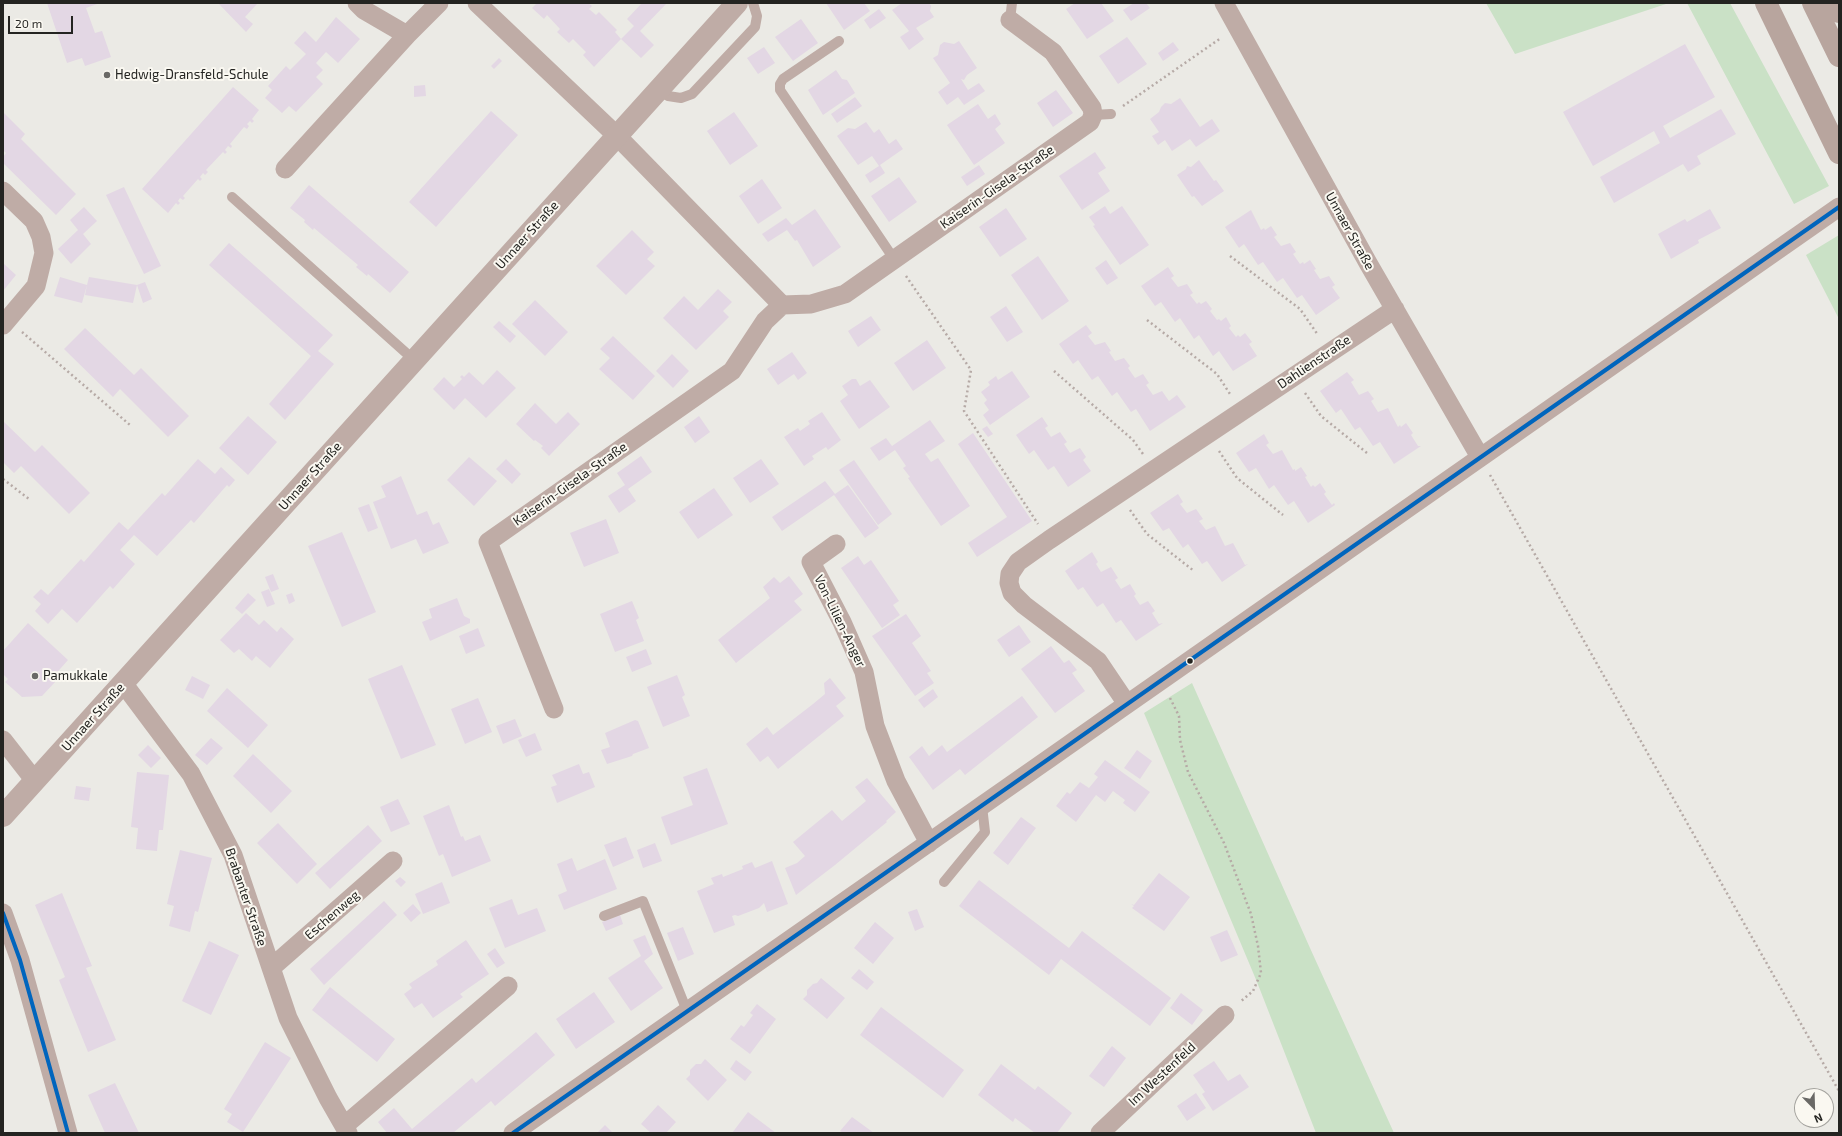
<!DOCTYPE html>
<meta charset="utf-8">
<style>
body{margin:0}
#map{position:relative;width:1842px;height:1136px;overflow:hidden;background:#ebeae5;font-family:"Exo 2",sans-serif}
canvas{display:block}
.frame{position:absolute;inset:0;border:4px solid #242421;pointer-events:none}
.north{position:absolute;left:1794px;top:1088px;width:40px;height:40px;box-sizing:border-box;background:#faf8f1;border:1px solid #a4a39e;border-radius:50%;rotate:157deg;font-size:11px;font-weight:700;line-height:16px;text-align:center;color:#242421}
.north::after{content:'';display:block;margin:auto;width:14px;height:18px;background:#6a6966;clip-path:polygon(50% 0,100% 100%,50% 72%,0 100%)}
.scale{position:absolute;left:8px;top:16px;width:65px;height:18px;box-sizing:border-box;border:2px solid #242421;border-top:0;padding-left:5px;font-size:12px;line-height:14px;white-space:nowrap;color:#242421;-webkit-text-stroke:3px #faf8f1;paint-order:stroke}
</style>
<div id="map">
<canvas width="1842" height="1136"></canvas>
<div class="frame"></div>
<div class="north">N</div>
<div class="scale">20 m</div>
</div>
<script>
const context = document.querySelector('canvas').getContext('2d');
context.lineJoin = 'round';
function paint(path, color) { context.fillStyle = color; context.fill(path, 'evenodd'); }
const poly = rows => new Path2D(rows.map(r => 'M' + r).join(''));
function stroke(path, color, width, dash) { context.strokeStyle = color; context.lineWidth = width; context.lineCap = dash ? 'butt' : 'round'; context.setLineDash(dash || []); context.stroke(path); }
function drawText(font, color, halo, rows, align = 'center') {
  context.font = font + ' "Exo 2",sans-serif'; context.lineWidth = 4; context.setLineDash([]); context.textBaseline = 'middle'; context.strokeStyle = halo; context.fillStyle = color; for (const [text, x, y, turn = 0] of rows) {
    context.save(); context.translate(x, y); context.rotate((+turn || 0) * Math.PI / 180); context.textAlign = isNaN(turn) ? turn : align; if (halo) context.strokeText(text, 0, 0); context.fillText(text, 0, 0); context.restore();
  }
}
const green = poly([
 [1486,3,1669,3,1515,54],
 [1687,3,1730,3,1829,186,1794,204],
 [1839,235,1839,319,1806,255],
 [1192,683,1310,948,1394,1133,1316,1133,1257,982,1144,713]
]);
const building = poly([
 [47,3,100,3,86,8,95,33,102,31,111,57,85,66,82,58,67,63],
 [218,3,258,3,245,17,253,24,246,32],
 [534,3,588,3,592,6,589,9,596,15,599,12,617,30,615,32,621,39,594,67,583,55,586,52,573,39,569,43,557,32,560,29,547,15,544,19,532,8,536,4],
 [642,3,667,3,640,31,654,45,641,58,621,39,634,26,627,19],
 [826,3,864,3,870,11,844,30],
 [902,3,929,3,931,6,930,11,934,17,916,28,924,39,909,50,900,37,909,31,892,10],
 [1075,3,1101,3,1114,21,1087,39,1066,9],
 [1134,3,1146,3,1150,8,1131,21,1123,10],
 [879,9,886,18,870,29,864,20],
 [336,17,360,39,338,63,326,52,316,63,323,70,316,77,323,84,296,112,289,106,282,113,265,98,272,90,268,86,286,66,290,70,306,54,294,43,305,31,316,42],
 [801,19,818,43,793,61,775,37],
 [1127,37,1147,64,1118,84,1099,56],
 [959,41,977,68,967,75,964,80,961,79,968,90,979,83,985,91,964,105,958,97,947,105,938,92,950,83,933,58,938,55,940,45,944,42,954,44],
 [1173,42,1179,50,1163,61,1158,53],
 [1685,44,1715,97,1663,126,1670,138,1721,109,1736,134,1697,156,1701,164,1688,172,1683,164,1614,203,1600,177,1660,143,1654,131,1593,166,1563,112],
 [764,47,775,63,758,74,747,58],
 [499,58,502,61,494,69,491,66],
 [836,70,842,79,847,80,855,93,823,115,808,90],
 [425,85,426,96,414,97,414,86],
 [233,87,259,110,252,119,254,121,252,123,250,121,247,124,249,126,247,129,244,127,230,144,232,146,231,148,228,146,225,150,227,152,225,154,223,152,206,170,208,172,205,175,203,173,200,177,202,179,200,181,198,179,183,196,185,198,183,200,180,198,178,201,180,203,178,205,176,203,168,213,142,189],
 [1056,90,1073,113,1053,127,1037,103],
 [855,97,862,106,837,123,831,114],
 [1180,98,1200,127,1212,119,1220,131,1196,147,1190,139,1172,151,1165,140,1158,145,1152,136,1159,132,1150,119,1159,112,1161,107,1165,103,1171,104],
 [978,104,988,119,995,114,1001,124,995,129,1005,143,974,165,947,125],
 [491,111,518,135,436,227,409,202],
 [3,112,25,134,21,139,76,194,56,215,3,163,3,157,6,153,3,150],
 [734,112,758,146,730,165,707,131],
 [866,122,874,133,879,129,889,144,896,139,903,149,880,165,885,173,870,183,865,175,879,166,872,156,858,165,837,136,848,128,855,129],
 [1095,152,1106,168,1098,173,1110,191,1082,210,1059,176],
 [1199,160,1214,181,1216,180,1224,191,1202,206,1194,196,1192,197,1177,175,1186,169,1187,166,1191,167],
 [979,165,985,174,967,186,961,177],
 [899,177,917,202,889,222,871,196],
 [762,179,782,208,758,224,739,196],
 [309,185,409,272,390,293,368,274,367,276,356,267,358,265,314,228,313,230,304,222,305,220,290,208],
 [124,187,161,266,144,274,106,195],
 [1105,206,1110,214,1122,206,1149,245,1120,265,1093,226,1095,225,1089,217],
 [84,207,97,221,83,234,91,244,71,264,58,249,78,230,70,220],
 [1006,208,1027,239,1000,257,979,227],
 [815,209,841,247,813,267,797,240,795,241,787,230,768,242,762,234,786,218,792,225],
 [1710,209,1721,228,1698,240,1699,243,1671,259,1658,234,1685,219,1687,222],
 [1251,210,1261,230,1264,228,1265,230,1271,226,1277,235,1274,237,1281,246,1290,243,1296,252,1293,254,1300,264,1303,262,1304,264,1310,260,1316,269,1314,270,1320,279,1329,276,1335,285,1332,287,1340,298,1316,315,1302,295,1297,298,1283,278,1277,282,1263,262,1258,265,1244,244,1239,248,1225,227],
 [632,230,654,252,647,259,655,266,626,295,596,266],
 [229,243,333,335,318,351,334,364,285,420,269,404,311,356,209,265],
 [1038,256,1069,301,1042,320,1011,275],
 [1106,260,1118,278,1107,285,1095,268],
 [3,263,16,275,3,291],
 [1168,267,1174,276,1171,278,1178,287,1187,284,1193,293,1190,295,1197,304,1199,302,1201,304,1206,301,1212,309,1210,311,1217,320,1219,319,1221,321,1226,317,1231,326,1229,328,1236,337,1238,335,1240,337,1245,333,1252,342,1249,344,1257,356,1233,371,1219,351,1213,356,1199,335,1194,339,1180,318,1175,322,1161,302,1155,306,1141,286],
 [60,277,87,285,89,277,137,285,133,303,85,295,87,285,82,303,54,296],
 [145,282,152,299,143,303,137,285],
 [718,289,732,302,723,311,729,317,696,350,663,318,684,296,698,310],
 [535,300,568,332,545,356,512,324],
 [1006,306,1023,332,1007,342,990,317],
 [871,316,881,330,858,347,848,331],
 [499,321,516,336,510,343,493,327],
 [1086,325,1092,333,1088,336,1095,345,1105,342,1111,351,1109,352,1115,361,1124,358,1130,366,1128,368,1135,378,1143,374,1149,383,1146,385,1153,395,1162,391,1169,401,1177,395,1186,407,1150,431,1136,409,1131,412,1117,392,1112,396,1098,376,1092,380,1078,360,1073,364,1059,344],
 [85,328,134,375,141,368,189,416,168,437,120,389,113,397,64,349],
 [613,336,655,376,633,400,599,369,610,358,600,349],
 [927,340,946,368,913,391,894,363],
 [792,352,807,373,798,380,794,374,778,385,767,369],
 [672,354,689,371,673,388,656,371],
 [497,370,516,388,486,418,465,398,454,410,433,389,444,377,454,387,462,379,460,377,462,375,464,377,469,372,483,385],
 [1012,371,1030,397,990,425,983,415,989,410,984,403,987,400,981,392,990,385,988,382,996,376,998,380],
 [1347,372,1354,380,1351,382,1359,395,1368,391,1374,399,1371,401,1378,412,1388,408,1398,427,1400,425,1401,427,1406,423,1413,433,1411,435,1418,446,1421,446,1394,464,1380,442,1373,446,1360,427,1355,430,1341,409,1336,413,1320,391],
 [852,379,856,379,860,386,870,380,890,407,859,429,840,401,848,395,842,386],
 [535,403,556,424,568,412,580,424,549,456,541,448,543,446,535,440,534,441,516,424],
 [822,412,841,440,828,450,826,447,812,456,814,459,804,466,784,437,798,428,800,431,810,424,808,421],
 [248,416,277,442,248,475,219,448],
 [699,416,710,432,695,443,684,427],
 [1042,417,1048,426,1045,428,1051,437,1060,432,1067,442,1064,444,1070,453,1080,448,1086,457,1083,460,1091,471,1068,487,1054,466,1048,470,1034,450,1029,454,1016,435],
 [930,420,945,441,925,454,931,462,938,458,970,506,941,526,908,478,910,477,903,468,906,466,895,450,879,461,870,448,886,438,892,446],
 [3,421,35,452,42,445,90,493,69,514,21,466,14,473,3,462],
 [987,426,993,434,988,437,982,429],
 [973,433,1032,521,977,557,968,543,1007,517,958,444],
 [1264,434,1269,443,1266,445,1273,454,1282,450,1293,470,1295,469,1295,471,1301,467,1307,476,1305,477,1311,487,1313,485,1315,487,1320,483,1326,492,1324,494,1332,505,1334,503,1335,505,1308,523,1294,501,1288,505,1274,485,1269,489,1256,468,1249,472,1236,453],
 [641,456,652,472,628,489,636,501,619,513,608,496,625,485,617,473],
 [469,457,497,481,474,506,447,480],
 [198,459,215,474,221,467,235,480,229,487,227,485,194,523,191,520,157,556,134,535,120,550,135,564,113,589,110,586,77,623,62,609,48,624,35,611,41,604,33,597,41,589,48,595,81,559,84,562,119,522,128,530,162,493,165,496],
 [506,459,521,474,512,484,496,469],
 [761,459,779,484,750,503,733,478],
 [854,460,892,514,878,525,839,470],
 [401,476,417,515,427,511,433,525,439,522,449,543,423,554,416,539,391,549,373,502,386,497,381,486],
 [825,481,835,494,848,485,879,528,865,538,834,495,782,531,772,517],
 [714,488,733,515,698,539,679,512],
 [1178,494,1183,502,1180,504,1187,513,1196,509,1203,519,1199,521,1206,530,1215,526,1225,546,1233,543,1245,565,1248,564,1222,582,1207,561,1202,564,1188,544,1183,548,1169,528,1163,531,1150,513],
 [369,504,378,528,368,532,358,508],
 [606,519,619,553,584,567,570,533],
 [342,532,376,612,342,627,308,546],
 [1092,552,1098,562,1096,564,1101,572,1111,567,1118,578,1115,580,1121,589,1130,584,1136,594,1134,596,1140,605,1148,601,1155,611,1152,613,1159,624,1163,623,1136,641,1121,620,1116,623,1103,603,1097,607,1083,587,1078,590,1065,571],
 [858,556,864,565,871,560,899,601,893,605,900,615,882,628,841,568],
 [273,574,279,589,271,592,265,577],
 [789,576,803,594,794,601,802,610,736,663,718,640,770,598,763,587,774,577,780,583],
 [269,589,275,604,267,607,261,592],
 [248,593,256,600,242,614,235,608],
 [292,593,295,601,289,604,286,595],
 [457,598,464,616,470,619,470,623,430,641,422,622,432,618,429,609],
 [632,601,639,618,636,620,644,641,615,652,600,614],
 [246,613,259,625,264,620,277,632,281,627,294,639,270,668,256,656,252,661,239,649,234,653,220,640],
 [906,614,921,636,912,643,931,671,927,673,934,683,915,696,872,636],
 [28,623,68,660,53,677,57,680,42,696,22,697,5,682,8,679,3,674,3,651],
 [1019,625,1031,642,1009,657,997,640],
 [478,628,485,646,466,654,459,636],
 [1051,646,1064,663,1069,660,1077,670,1072,673,1085,691,1055,713,1021,669],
 [646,649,652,664,632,672,626,657],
 [402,665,436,745,401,759,368,679],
 [677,675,685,695,682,697,690,716,663,727,647,687],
 [192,676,210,685,203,699,185,690],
 [830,678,846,698,836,706,844,716,778,769,768,756,760,762,746,744,767,727,773,735,813,704,825,694,824,683],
 [227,688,268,725,248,748,207,711],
 [933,689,938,697,924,708,918,700],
 [1022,696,1038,717,965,775,960,769,933,790,909,757,922,746,929,756,942,745,947,752],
 [478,698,492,732,465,744,451,709],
 [515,719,522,736,503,744,496,726],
 [635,720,638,721,649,748,633,754,632,756,607,764,601,750,610,747,605,733],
 [535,733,542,750,526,757,518,740],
 [211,738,223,748,207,765,195,755],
 [148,745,161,758,151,768,138,755],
 [1137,750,1152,761,1140,779,1124,768],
 [253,754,292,791,271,813,233,776],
 [1105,760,1150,792,1135,812,1123,803,1125,800,1113,791,1105,802,1096,795,1076,822,1056,806,1067,792,1070,794,1080,782,1089,788,1098,777,1094,774],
 [579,764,583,774,589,772,595,787,557,803,551,787,557,785,552,775],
 [707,768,728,824,671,845,661,817,693,805,683,777],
 [137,772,169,775,163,830,159,830,157,851,136,849,138,828,131,827],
 [867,778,896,812,886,821,887,822,835,865,796,895,785,868,797,863,805,856,793,842,832,810,842,821,866,801,855,787],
 [76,786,91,788,89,801,74,799],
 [398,799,410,824,391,832,380,807],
 [449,805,461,837,463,836,465,841,480,835,491,861,452,877,443,854,439,856,423,816],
 [1021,817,1036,828,1008,865,993,853],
 [278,823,317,864,297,884,257,843],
 [368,825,382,841,330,889,315,873],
 [626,837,634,858,613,867,604,845],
 [655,843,662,861,643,868,637,850],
 [180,850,212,858,198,912,195,911,190,932,169,926,174,906,167,904],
 [572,858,577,871,605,859,617,889,564,910,558,895,567,891,557,864],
 [772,861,788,904,767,912,764,903,759,908,738,916,735,915,732,916,735,925,714,933,697,891,714,884,711,878,722,874,723,877,743,869,742,866,752,862,755,868],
 [1159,873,1190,897,1164,931,1132,908,1134,906,1131,904,1134,905],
 [400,877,406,882,401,887,395,881],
 [979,880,1069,948,1082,931,1171,998,1150,1026,1061,959,1049,975,959,906],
 [442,882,450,903,423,914,415,894],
 [62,893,92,966,86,968,116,1040,88,1052,59,980,65,977,35,905],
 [512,899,518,915,537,908,546,931,505,948,489,908],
 [384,901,397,915,324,985,310,969],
 [413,904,421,913,411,922,403,913],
 [917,909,924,927,915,931,908,912],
 [620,915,623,924,606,931,602,922],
 [875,922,894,938,873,964,854,948],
 [683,927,694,954,678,961,667,933],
 [1227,930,1238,955,1221,962,1210,937],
 [645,935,653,954,644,961,663,988,631,1011,608,978,641,956,633,940],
 [466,940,489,974,460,994,463,997,433,1018,422,1003,414,1008,404,994,412,988,409,984,438,965,436,961],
 [209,941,239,955,211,1015,182,1001],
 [495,948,505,963,497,968,487,954],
 [859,969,874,982,867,990,851,978],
 [821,978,845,998,827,1019,803,999,807,995,807,990,813,984,817,983],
 [330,987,395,1039,377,1062,312,1010],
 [594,992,615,1022,576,1049,556,1019],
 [1181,993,1203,1010,1192,1025,1170,1008],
 [757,1004,776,1019,750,1054,730,1039,741,1025,744,1027,753,1015,750,1013],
 [881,1007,964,1070,943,1098,860,1035],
 [536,1032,555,1055,495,1106,491,1101,453,1133,387,1133,378,1122,394,1108,412,1129,472,1078,476,1083],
 [265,1042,291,1058,243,1132,227,1122,232,1114,224,1109],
 [1112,1046,1126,1058,1104,1087,1089,1076],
 [705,1059,727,1080,708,1101,686,1079,690,1075,690,1070,696,1064,701,1064],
 [736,1060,752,1072,745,1081,730,1069],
 [1214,1061,1228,1081,1240,1074,1249,1087,1213,1111,1202,1094,1205,1092,1193,1075],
 [1001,1064,1035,1090,1038,1086,1072,1113,1057,1133,1035,1133,1015,1118,1013,1122,978,1095],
 [115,1083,139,1133,105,1133,88,1095],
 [1196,1093,1206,1108,1187,1121,1177,1106],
 [658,1105,676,1122,666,1133,651,1133,641,1124],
 [748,1112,776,1133,732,1133],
 [852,1117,874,1133,843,1133,840,1131],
 [605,1125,613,1133,597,1133]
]);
const path = poly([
 [1123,106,1221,38],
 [1230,256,1300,309,1318,335],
 [906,276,971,370,964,411,1038,524],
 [1147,320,1217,374,1230,394],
 [22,332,130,425],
 [1054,371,1133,440,1143,454],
 [1305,393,1321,416,1367,453],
 [1219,451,1237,478,1283,515],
 [1490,475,1839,1091],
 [3,479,29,499],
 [1130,510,1147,534,1194,571],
 [1170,698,1179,716,1180,740,1188,772,1224,843,1251,914,1258,946,1261,973,1253,991,1240,1002]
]);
const service = poly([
 [1010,20,1012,3],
 [839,41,783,79,780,84,780,90,894,259],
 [658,90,668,96,681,98,692,94,755,27,757,16,753,3],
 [1093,115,1111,114],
 [232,197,414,360],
 [944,882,985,832,982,806],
 [604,916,643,901,687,1011]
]);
const minor = poly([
 [357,3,364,10,407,35],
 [477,3,616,135,782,305,811,304,845,294,1090,122,1093,115,1092,108,1053,52,1010,20],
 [1224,3,1368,263,1480,457],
 [285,169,407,35,439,3],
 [3,191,34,221,41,237,44,253,36,286,3,325],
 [836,544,811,562,842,622,864,672,875,726,896,781,929,843],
 [123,683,191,774,233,855,288,1018,328,1098,348,1133],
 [1127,704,1098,661,1024,605,1012,593,1009,583,1010,574,1018,562,1049,540,1395,309],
 [554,709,488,542,732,371,765,321,782,305],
 [3,740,35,781],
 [3,913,20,960,68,1133],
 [271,968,393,861],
 [344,1126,508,986],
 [513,1133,1839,207],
 [1100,1133,1225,1015]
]);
const tertiary = poly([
 [3,816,737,3]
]);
const motorway = poly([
 [1766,3,1839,153],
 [1813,3,1839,56],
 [1835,3,1839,12]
]);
const bus1 = poly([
 [3,913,20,960,68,1133],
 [513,1133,1839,207]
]);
const markers = [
 [107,75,4,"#6a6966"],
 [1190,661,3.5,"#242421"],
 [35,676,4,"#6a6966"]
];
const poiNames = [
 ["Hedwig-Dransfeld-Schule",115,75],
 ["Pamukkale",43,676]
];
const streetNames = [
 ["Kaiserin-Gisela-Straße",997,187,-35],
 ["Unnaer Straße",1350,231,61],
 ["Unnaer Straße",527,235,-48],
 ["Dahlienstraße",1314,362,-34],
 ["Unnaer Straße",310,476,-48],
 ["Kaiserin-Gisela-Straße",570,484,-35],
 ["Von-Lilien-Anger",840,621,64],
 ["Unnaer Straße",93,717,-48],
 ["Brabanter Straße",246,897,71],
 ["Eschenweg",332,915,-41],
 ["Im Westenfeld",1162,1074,-43]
];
paint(green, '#cae1c6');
paint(building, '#e3d7e4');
stroke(path, '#b6aaa6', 2.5, [2, 3]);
stroke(service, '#bfaca6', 10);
stroke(minor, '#bfaca6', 19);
stroke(tertiary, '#bfaca6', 22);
stroke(motorway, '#b8a59e', 22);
stroke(bus1, '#0065bd', 4);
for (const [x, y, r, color] of markers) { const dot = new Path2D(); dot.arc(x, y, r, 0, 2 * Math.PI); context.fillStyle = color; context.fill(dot); stroke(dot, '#faf8f1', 1.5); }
drawText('13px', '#242421', '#faf8f1', poiNames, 'left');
drawText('13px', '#242421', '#faf8f1', streetNames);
</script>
